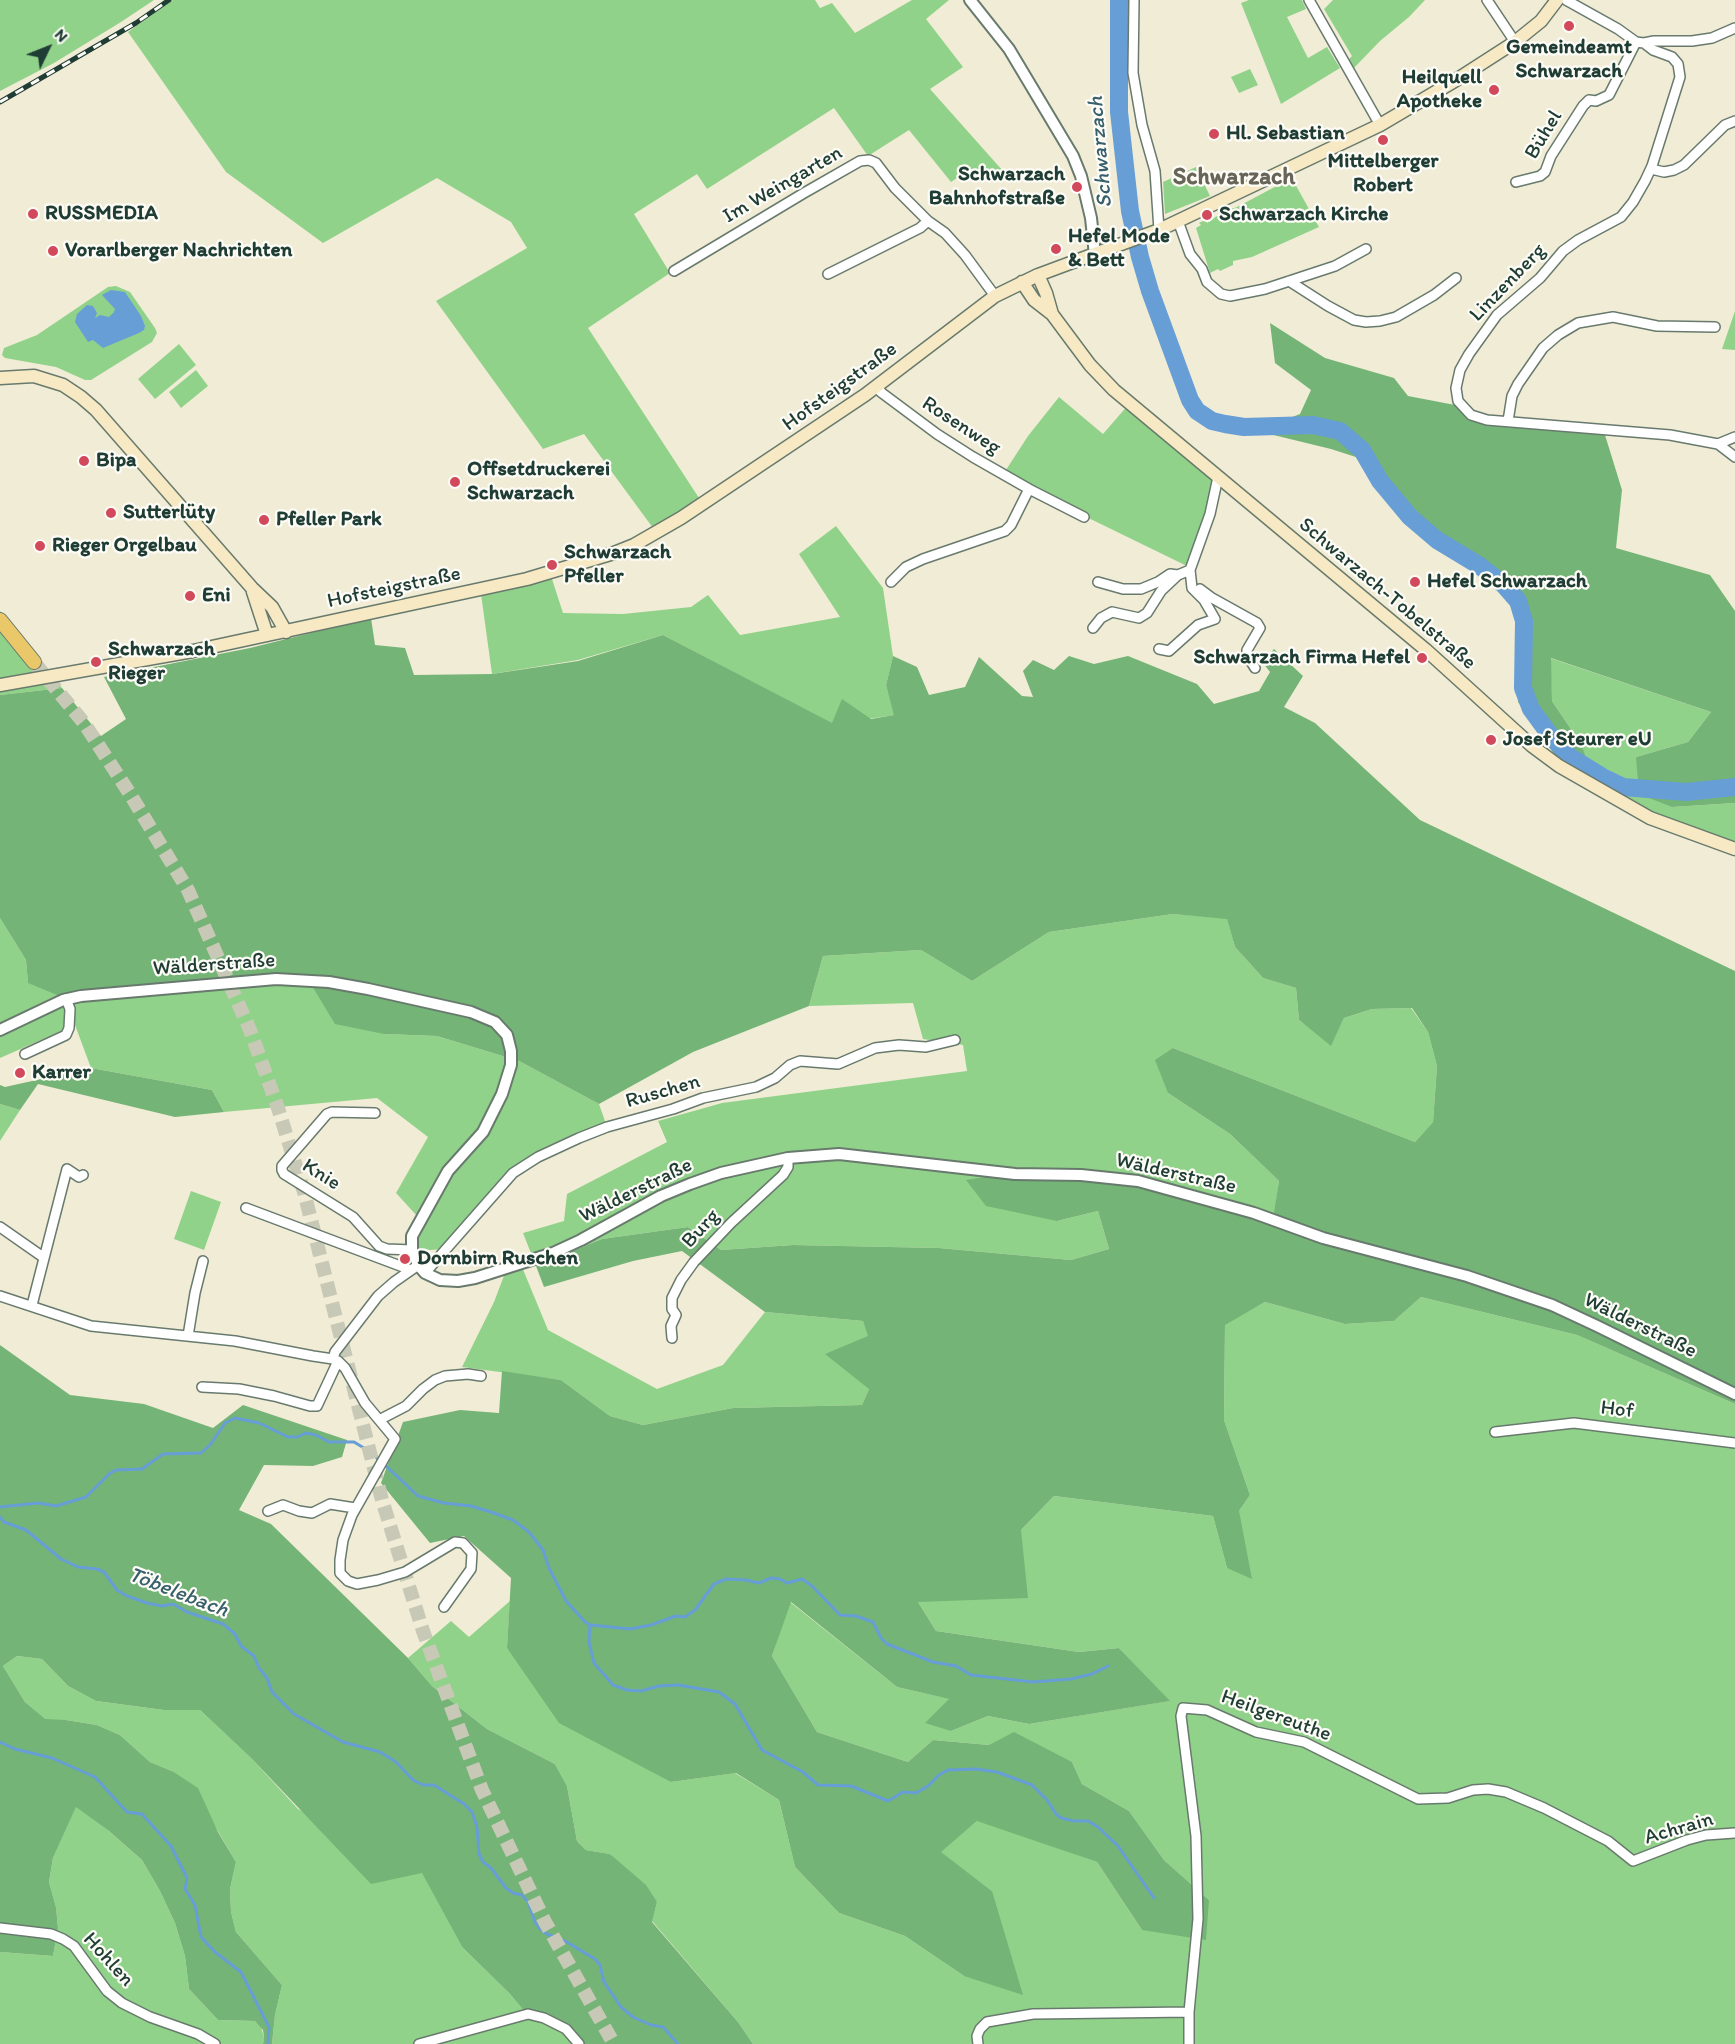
<!DOCTYPE html>
<meta charset="utf-8">
<style>
body{margin:0}
#map{position:relative;width:1735px;height:2044px;overflow:hidden;background:#f1ecd6;font-family:Itim,sans-serif}
canvas{display:block}
.north{position:absolute;left:18px;top:18px;width:60px;height:60px;-webkit-text-stroke:4px #fdfcf7;paint-order:stroke;rotate:47deg;font-size:16px;font-weight:700;line-height:24px;text-align:center;color:#1f3d34}
.north::after{content:'';display:block;margin:auto;width:21px;height:27px;background:#1f3d34;clip-path:polygon(50% 0,100% 100%,50% 72%,0 100%)}
</style>
<div id="map">
<canvas width="1735" height="2044"></canvas>
<div class="north">N</div>
</div>
<script>
const context = document.querySelector('canvas').getContext('2d');
context.lineJoin = 'round';
function paint(path, color) { context.fillStyle = color; context.fill(path, 'evenodd'); }
const poly = rows => new Path2D(rows.map(r => 'M' + r).join(''));
function stroke(path, color, width, dash) { context.strokeStyle = color; context.lineWidth = width; context.lineCap = dash ? 'butt' : 'round'; context.setLineDash(dash || []); context.stroke(path); }
function drawText(font, color, halo, rows, align = 'center') {
  context.font = font + ' Itim,sans-serif'; context.lineWidth = 4.5; context.setLineDash([]); context.textBaseline = 'middle'; context.strokeStyle = halo; context.fillStyle = color; for (const [text, x, y, turn = 0] of rows) {
    context.save(); context.translate(x, y); context.rotate((+turn || 0) * Math.PI / 180); context.textAlign = isNaN(turn) ? turn : align; if (halo) context.strokeText(text, 0, 0); context.fillText(text, 0, 0); context.restore();
  }
}
const green = poly([
 [0,0,154,0,121,22,54,63,0,91],
 [173,0,815,0,820,8,832,3,855,33,912,0,949,0,926,19,963,67,930,89,1003,171,992,182,967,171,951,182,909,130,868,156,834,108,707,189,697,174,634,214,670,273,588,328,699,498,653,528,584,434,543,449,436,301,527,248,511,222,437,178,323,243,226,172,128,32],
 [1249,0,1302,0,1306,9,1287,17,1308,58,1327,47,1340,68,1281,104,1241,3],
 [1333,0,1425,0,1409,17,1380,41,1352,70,1347,61,1352,56,1324,9],
 [1250,69,1258,85,1239,93,1231,77],
 [1196,167,1210,196,1165,214,1163,182],
 [1286,181,1288,185,1294,182,1319,227,1252,257,1233,261,1233,265,1220,271,1218,269,1210,273,1196,228,1201,225,1199,223,1205,220,1207,223,1227,209,1228,210,1237,207],
 [116,286,130,292,155,328,157,333,152,342,91,380,85,380,56,367,5,358,2,355,4,348,37,335,108,287],
 [1735,311,1735,350,1722,349],
 [179,344,196,365,155,399,138,379],
 [196,370,208,386,181,408,169,392],
 [1059,397,1103,434,1129,404,1218,477,1189,567,1029,489,1004,473,1028,436],
 [836,526,883,588,893,656,886,685,895,715,832,724,663,635,578,660,492,674,481,594,552,579,563,613,623,614,691,607,708,595,740,635,840,617,799,554],
 [0,611,62,688,0,695],
 [1550,658,1711,712,1688,742,1636,757,1672,807,1735,803,1735,849,1698,837,1586,781,1581,744,1552,701],
 [1173,914,1227,918,1235,947,1263,978,1296,988,1299,1020,1331,1045,1344,1018,1372,1009,1411,1008,1428,1032,1437,1066,1433,1122,1415,1142,1173,1048,1168,1093,1230,1134,1279,1181,1273,1225,1135,1185,1057,1221,1098,1211,1109,1249,1071,1260,939,1248,793,1245,721,1250,688,1227,602,1239,536,1266,523,1233,564,1221,567,1194,667,1142,658,1121,722,1103,967,1071,963,1045,923,1039,913,1003,809,1006,823,956,921,950,972,981,1049,932],
 [0,918,26,960,28,983,306,976,384,1034,437,1036,519,1061,599,1104,606,1124,537,1153,443,1249,419,1251,418,1217,396,1193,428,1137,377,1098,224,1112,212,1090,91,1068,75,1025,0,1058],
 [0,1104,20,1110,0,1141],
 [191,1191,221,1202,204,1250,174,1239],
 [522,1267,548,1330,657,1389,723,1365,765,1312,863,1321,869,1336,869,1389,862,1405,733,1408,643,1425,610,1416,561,1380,462,1367,494,1302,505,1273],
 [1421,1297,1577,1335,1735,1404,1735,2044,753,2044,738,2022,652,1921,657,1902,610,1854,586,1850,577,1841,567,1786,555,1764,487,1729,432,1686,408,1658,451,1621,469,1637,510,1601,507,1648,671,1782,735,1773,779,1800,795,1867,839,1913,905,1936,964,1976,992,1891,940,1852,978,1820,1097,1862,1142,1930,1209,1900,1164,1860,1129,1811,1082,1784,1072,1762,989,1745,933,1740,908,1762,817,1732,772,1656,790,1602,897,1687,950,1699,951,1731,988,1716,1029,1724,1169,1701,1119,1648,1079,1652,936,1631,918,1602,1021,1530,1054,1496,1213,1516,1227,1568,1239,1511,1250,1495,1224,1420,1225,1324,1265,1302,1345,1324,1394,1321],
 [17,1656,42,1659,68,1686,96,1701,164,1710,200,1710,252,1759,298,1809,422,1872,462,1947,510,1994,530,2018,565,2031,578,2044,272,2044,275,2015,282,1985,236,1932,231,1912,230,1889,236,1862,212,1821,172,1771,150,1762,120,1735,97,1725,66,1720,45,1720,25,1702,3,1666],
 [76,1806,109,1831,142,1860,160,1891,175,1923,185,1956,189,1989,218,2020,255,2021,261,2026,264,2038,263,2044,0,2044,0,1952,53,1956,58,1928,56,1907,49,1882,53,1858]
]);
const forest = poly([
 [1270,323,1325,358,1394,378,1408,396,1455,405,1472,420,1605,435,1622,490,1616,548,1710,575,1735,611,1735,803,1672,807,1639,794,1636,757,1688,742,1711,712,1551,658,1552,701,1581,744,1585,755,1586,781,1556,757,1518,702,1516,611,1499,586,1436,543,1388,502,1362,459,1331,449,1257,431,1300,414,1311,390,1275,363],
 [371,618,375,645,405,648,414,675,492,674,578,661,663,635,832,723,842,699,871,719,894,715,886,685,893,656,917,667,929,695,965,687,979,657,1022,696,1033,697,1023,671,1033,660,1054,670,1069,656,1094,664,1128,656,1197,684,1214,704,1259,691,1270,672,1263,663,1274,649,1303,676,1284,707,1315,723,1420,820,1735,971,1735,1404,1577,1335,1421,1297,1394,1321,1345,1324,1265,1302,1225,1325,1224,1420,1250,1495,1239,1511,1252,1579,1227,1568,1213,1516,1054,1496,1021,1530,1028,1598,918,1602,936,1631,1079,1652,1119,1648,1170,1701,1029,1724,988,1716,951,1731,925,1723,949,1699,897,1687,791,1602,772,1656,817,1732,908,1762,933,1740,989,1745,1014,1732,1072,1762,1082,1784,1129,1811,1164,1860,1209,1900,1206,1940,1142,1930,1097,1862,977,1821,941,1852,992,1891,1023,1995,964,1976,905,1936,839,1913,795,1867,779,1800,736,1773,671,1782,559,1723,507,1648,511,1578,464,1536,430,1543,381,1483,403,1422,460,1410,499,1413,502,1371,561,1380,610,1416,643,1425,733,1408,862,1405,869,1389,825,1354,868,1336,863,1321,765,1312,682,1251,633,1261,544,1287,536,1266,602,1239,688,1227,721,1250,793,1245,939,1248,1071,1260,1109,1249,1098,1211,1057,1221,986,1206,966,1180,991,1176,1135,1185,1272,1225,1279,1181,1230,1134,1168,1093,1155,1060,1173,1048,1415,1142,1433,1122,1437,1066,1428,1032,1412,1008,1372,1009,1344,1018,1331,1046,1299,1020,1296,988,1263,978,1235,947,1227,919,1173,914,1049,932,972,981,921,950,823,956,809,1006,693,1052,599,1104,519,1061,437,1036,384,1034,335,1024,306,976,62,997,28,983,26,960,0,918,0,695,62,688,101,736,126,719,104,677,250,648],
 [91,1068,212,1090,224,1112,175,1117,38,1084,20,1110,0,1104,0,1085,5,1087],
 [0,1345,70,1395,144,1404,213,1428,243,1405,347,1440,342,1457,313,1466,264,1465,239,1510,271,1524,408,1658,432,1686,487,1729,555,1764,567,1786,577,1841,586,1850,610,1854,646,1885,657,1902,652,1922,738,2022,753,2044,578,2044,565,2031,530,2018,510,1994,462,1947,422,1873,371,1884,252,1759,200,1710,164,1710,96,1701,68,1686,42,1659,17,1656,3,1666,25,1702,45,1719,66,1720,97,1725,120,1735,150,1762,172,1771,198,1788,218,1832,236,1862,230,1889,231,1912,236,1932,282,1985,275,2015,272,2044,263,2044,264,2038,263,2030,255,2021,218,2020,189,1989,185,1956,175,1923,160,1891,142,1860,109,1831,76,1807,53,1858,49,1882,56,1907,58,1928,53,1956,0,1952]
]);
const water = poly([
 [111,290,125,292,141,316,145,326,144,330,139,333,103,348,93,340,88,342,75,322,77,314,87,305,93,306,97,313,95,318,100,315,109,317,114,312,115,309,102,295]
]);
const stream = poly([
 [386,1466,418,1496,444,1503,471,1506,491,1512,513,1520,529,1532,543,1550,549,1568,566,1601,585,1622,590,1625,589,1642,594,1663,613,1685,627,1690,641,1691,659,1686,678,1685,719,1692,735,1704,762,1750,803,1772,818,1785,851,1786,888,1801,903,1792,916,1793,928,1786,939,1775,948,1770,976,1769,997,1772,1032,1785,1047,1800,1056,1814,1061,1818,1074,1821,1088,1821,1098,1827,1118,1846,1154,1898],
 [0,1507,38,1503,56,1506,86,1497,109,1474,116,1470,142,1469,163,1454,201,1453,210,1445,225,1423,235,1418,259,1423,288,1437,297,1437,306,1433,316,1435,329,1442,354,1442,369,1451,378,1459],
 [0,1517,4,1522,26,1530,61,1559,78,1567,97,1569,104,1572,117,1590,127,1596,147,1603,162,1606,173,1604,187,1612,223,1624,235,1634,241,1646,254,1656,259,1668,267,1678,272,1692,294,1714,343,1742,380,1752,396,1762,413,1780,423,1785,434,1785,464,1804,472,1812,477,1827,479,1854,483,1862,491,1868,506,1888,513,1893,522,1895,528,1902,535,1922,540,1929,547,1934,565,1941,595,1959,600,1965,604,1982,621,2007,633,2017,651,2025,663,2027,678,2044],
 [591,1625,630,1629,651,1625,676,1616,685,1617,695,1610,714,1584,726,1579,746,1580,759,1583,771,1578,780,1579,787,1583,802,1579,812,1586,840,1615,856,1616,873,1622,881,1638,887,1644,933,1662,956,1666,971,1675,1033,1682,1071,1679,1092,1674,1108,1666],
 [0,1742,15,1749,52,1758,95,1777,127,1812,142,1814,171,1846,187,1878,185,1889,195,1905,201,1937,215,1952,241,1972,269,2027,268,2044]
]);
const river = poly([
 [1119,0,1119,112,1130,211,1140,257,1150,291,1190,400,1197,411,1212,421,1225,424,1244,427,1313,425,1340,431,1362,450,1380,481,1410,517,1437,540,1480,566,1504,585,1518,601,1524,621,1523,688,1531,709,1550,735,1570,757,1604,778,1623,787,1686,792,1735,787]
]);
const primaryTunnel = poly([
 [34,662,84,723,130,794,188,890,250,1030,278,1108,304,1192,382,1500,423,1631,482,1790,545,1922,614,2044]
]);
const minor = poly([
 [1134,0,1133,73,1142,125,1155,171,1159,230],
 [1309,0,1380,125],
 [1487,0,1515,42],
 [1566,0,1618,29,1636,42,1644,43,1654,41,1692,41,1712,38,1735,28],
 [1644,43,1653,50,1672,57,1678,64,1680,77,1652,166,1645,181,1633,202,1621,217,1578,240,1563,251,1540,278,1497,315,1469,354,1460,370,1456,388,1458,401,1471,415,1487,420,1670,435,1718,444,1735,457],
 [1651,169,1664,172,1674,170,1684,165,1725,125,1735,121],
 [1516,182,1540,176,1545,172,1551,156,1583,106,1589,100,1596,101,1609,95,1636,42],
 [1178,221,1190,254,1202,269,1207,282,1221,294,1230,296,1265,289,1335,266,1366,249],
 [674,271,804,193,860,161,869,160,876,163,895,188,928,221,945,233,965,255,995,296],
 [828,274,920,228,928,221],
 [1289,281,1328,306,1354,320,1366,322,1380,321,1396,317,1434,295,1456,278],
 [876,387,882,393,937,434,973,457,1029,489,1084,517],
 [1508,421,1512,396,1518,384,1543,348,1558,335,1578,323,1613,317,1657,326,1715,327],
 [1718,444,1735,437],
 [891,582,906,567,923,559,1005,531,1011,525,1029,489],
 [1098,582,1123,589,1141,589,1158,582,1170,574,1178,575],
 [1200,589,1212,598,1257,623,1260,628,1247,650,1247,655,1255,668],
 [1093,628,1101,618,1112,612,1139,618,1147,613,1161,591,1178,575,1190,570],
 [1159,649,1169,651,1198,625,1215,619,1204,600,1192,588,1190,570,1210,514,1218,477],
 [25,1054,66,1035,69,1028,70,1009,66,999],
 [375,1113,332,1112,327,1114,282,1166,282,1170,284,1174,353,1217,379,1246,387,1249,412,1250],
 [246,1208,411,1270],
 [0,1227,43,1257],
 [425,1273,513,1173,538,1157,579,1138,607,1127,673,1109,703,1098,756,1087,775,1078,790,1065,800,1061,838,1064,875,1048,899,1045,926,1047,955,1040],
 [0,1296,91,1326,235,1341,313,1356,333,1359,338,1361,345,1368,365,1403,395,1439,352,1515,343,1540,340,1560,340,1573,348,1581,357,1584,378,1580,405,1572,455,1542,463,1543,472,1553,471,1569,444,1607],
 [32,1305,67,1169,79,1177,83,1175],
 [188,1336,195,1293,203,1261],
 [672,1338,671,1326,676,1315,672,1309,672,1298,681,1280,694,1262,731,1223,783,1175,788,1167,788,1158],
 [333,1359,335,1352,378,1296,394,1282,414,1268],
 [202,1387,239,1389,274,1396,310,1406,317,1406,338,1361],
 [379,1420,406,1406,423,1389,435,1380,445,1376,468,1374,481,1376],
 [1495,1432,1574,1423,1735,1443],
 [268,1511,283,1505,299,1511,312,1513,330,1504,355,1508],
 [0,1928,51,1934,63,1939,74,1946,107,1991,122,2003,150,2017,198,2034,215,2044],
 [419,2044,528,2014,544,2018,566,2029,579,2044],
 [978,2044,977,2036,980,2029,987,2022,1033,2014,1189,2012],
 [1189,2044,1189,2012,1198,1919,1196,1836,1181,1716,1183,1708,1207,1710,1256,1732,1304,1742,1418,1799,1448,1798,1473,1790,1488,1789,1506,1792,1544,1808,1608,1841,1633,1861,1687,1840,1706,1835,1735,1833]
]);
const tertiary = poly([
 [970,0,1009,49,1073,156,1081,176,1091,218,1095,255],
 [0,1030,63,1000,81,996,276,979,329,982,368,989,471,1012,495,1022,507,1035,511,1051,511,1065,502,1094,483,1132,448,1171,412,1236,412,1250,418,1265,425,1273,440,1280,458,1281,475,1278,553,1253,581,1240,661,1196,690,1184,721,1173,788,1158,839,1154,1015,1174,1081,1175,1138,1181,1254,1213,1323,1238,1467,1276,1552,1305,1597,1326,1735,1394]
]);
const secondary = poly([
 [1038,275,1046,293,1052,314],
 [1022,282,1034,300,1052,314,1090,365,1114,390,1426,650,1532,746,1559,766,1650,818,1735,849],
 [0,378,34,376,63,385,81,397,96,410,252,588,272,607,286,632],
 [253,592,267,635],
 [0,685,193,651,527,579,614,553,634,545,681,518,865,395,995,296,1038,275,1159,230,1380,125,1456,80,1515,42,1541,21,1557,0]
]);
const primary = poly([
 [0,620,34,662]
]);
const rail = poly([
 [0,102,136,23,169,0]
]);
const markers = [
 [1569,26,6,"#d1495b"],
 [1494,90,6,"#d1495b"],
 [1214,134,6,"#d1495b"],
 [1383,140,6,"#d1495b"],
 [1077,187,6,"#d1495b"],
 [33,214,6,"#d1495b"],
 [1207,215,6,"#d1495b"],
 [1056,249,6,"#d1495b"],
 [53,251,6,"#d1495b"],
 [84,461,6,"#d1495b"],
 [455,482,6,"#d1495b"],
 [111,513,6,"#d1495b"],
 [264,520,6,"#d1495b"],
 [40,546,6,"#d1495b"],
 [552,565,6,"#d1495b"],
 [1415,582,6,"#d1495b"],
 [190,596,6,"#d1495b"],
 [1422,658,6,"#d1495b"],
 [96,662,6,"#d1495b"],
 [1491,740,6,"#d1495b"],
 [20,1073,6,"#d1495b"],
 [405,1259,6,"#d1495b"]
];
const poiNames = [
 ["Gemeindeamt",1569,48,"center"],
 ["Schwarzach",1569,72,"center"],
 ["Heilquell",1482,78,"right"],
 ["Apotheke",1482,102,"right"],
 ["Hl. Sebastian",1226,134],
 ["Mittelberger",1383,162,"center"],
 ["Robert",1383,186,"center"],
 ["Schwarzach",1065,175,"right"],
 ["Bahnhofstraße",1065,199,"right"],
 ["RUSSMEDIA",45,214],
 ["Schwarzach Kirche",1219,215],
 ["Hefel Mode",1068,237],
 ["& Bett",1068,261],
 ["Vorarlberger Nachrichten",65,251],
 ["Bipa",96,461],
 ["Offsetdruckerei",467,470],
 ["Schwarzach",467,494],
 ["Sutterlüty",123,513],
 ["Pfeller Park",276,520],
 ["Rieger Orgelbau",52,546],
 ["Schwarzach",564,553],
 ["Pfeller",564,577],
 ["Hefel Schwarzach",1427,582],
 ["Eni",202,596],
 ["Schwarzach",108,650],
 ["Rieger",108,674],
 ["Schwarzach Firma Hefel",1410,658,"right"],
 ["Josef Steurer eU",1503,740],
 ["Karrer",32,1073],
 ["Dornbirn Ruschen",417,1259]
];
const streetNames = [
 ["Bühel",1544,135,-59],
 ["Im Weingarten",783,185,-30],
 ["Linzenberg",1508,283,-46],
 ["Hofsteigstraße",840,387,-36],
 ["Rosenweg",961,426,33],
 ["Hofsteigstraße",394,588,-12],
 ["Schwarzach-Tobelstraße",1387,594,40],
 ["Wälderstraße",214,965,-4],
 ["Ruschen",663,1092,-16],
 ["Wälderstraße",1176,1174,13],
 ["Knie",321,1175,32],
 ["Wälderstraße",636,1191,-26],
 ["Burg",701,1229,-47],
 ["Wälderstraße",1640,1326,26],
 ["Hof",1617,1410,7],
 ["Heilgereuthe",1276,1716,20],
 ["Achrain",1679,1829,-16],
 ["Hohlen",108,1960,48]
];
const waterNames = [
 ["Schwarzach",1101,152,-95],
 ["Töbelebach",178,1593,21]
];
const quarterNames = [
 ["Schwarzach",1234,178]
];
paint(green, '#91d28a');
paint(forest, '#74b476');
paint(water, '#679ed5');
stroke(stream, '#679ed5', 3);
stroke(river, '#679ed5', 18);
stroke(primaryTunnel, '#c7c9b6', 14, [14, 7]);
stroke(minor, '#687a6d', 12);
stroke(tertiary, '#687a6d', 14);
stroke(secondary, '#687a6d', 15);
stroke(primary, '#687a6d', 16);
stroke(minor, '#fff', 9);
stroke(tertiary, '#fff', 10);
stroke(secondary, '#f7e9c3', 12);
stroke(primary, '#eac769', 14);
stroke(rail, '#1f3d34', 5);
stroke(rail, '#fdfcf7', 3, [9]);
for (const [x, y, r, color] of markers) { const dot = new Path2D(); dot.arc(x, y, r, 0, 2 * Math.PI); context.fillStyle = color; context.fill(dot); stroke(dot, '#fdfcf7', 2); }
drawText('bold 21px', '#1f3d34', '#fdfcf7', poiNames, 'left');
drawText('21px', '#1f3d34', '#fdfcf7', streetNames);
drawText('italic 22px', '#385f6c', '#fdfcf7', waterNames);
drawText('bold 24px', '#666557', '#fdfcf7', quarterNames);
</script>
